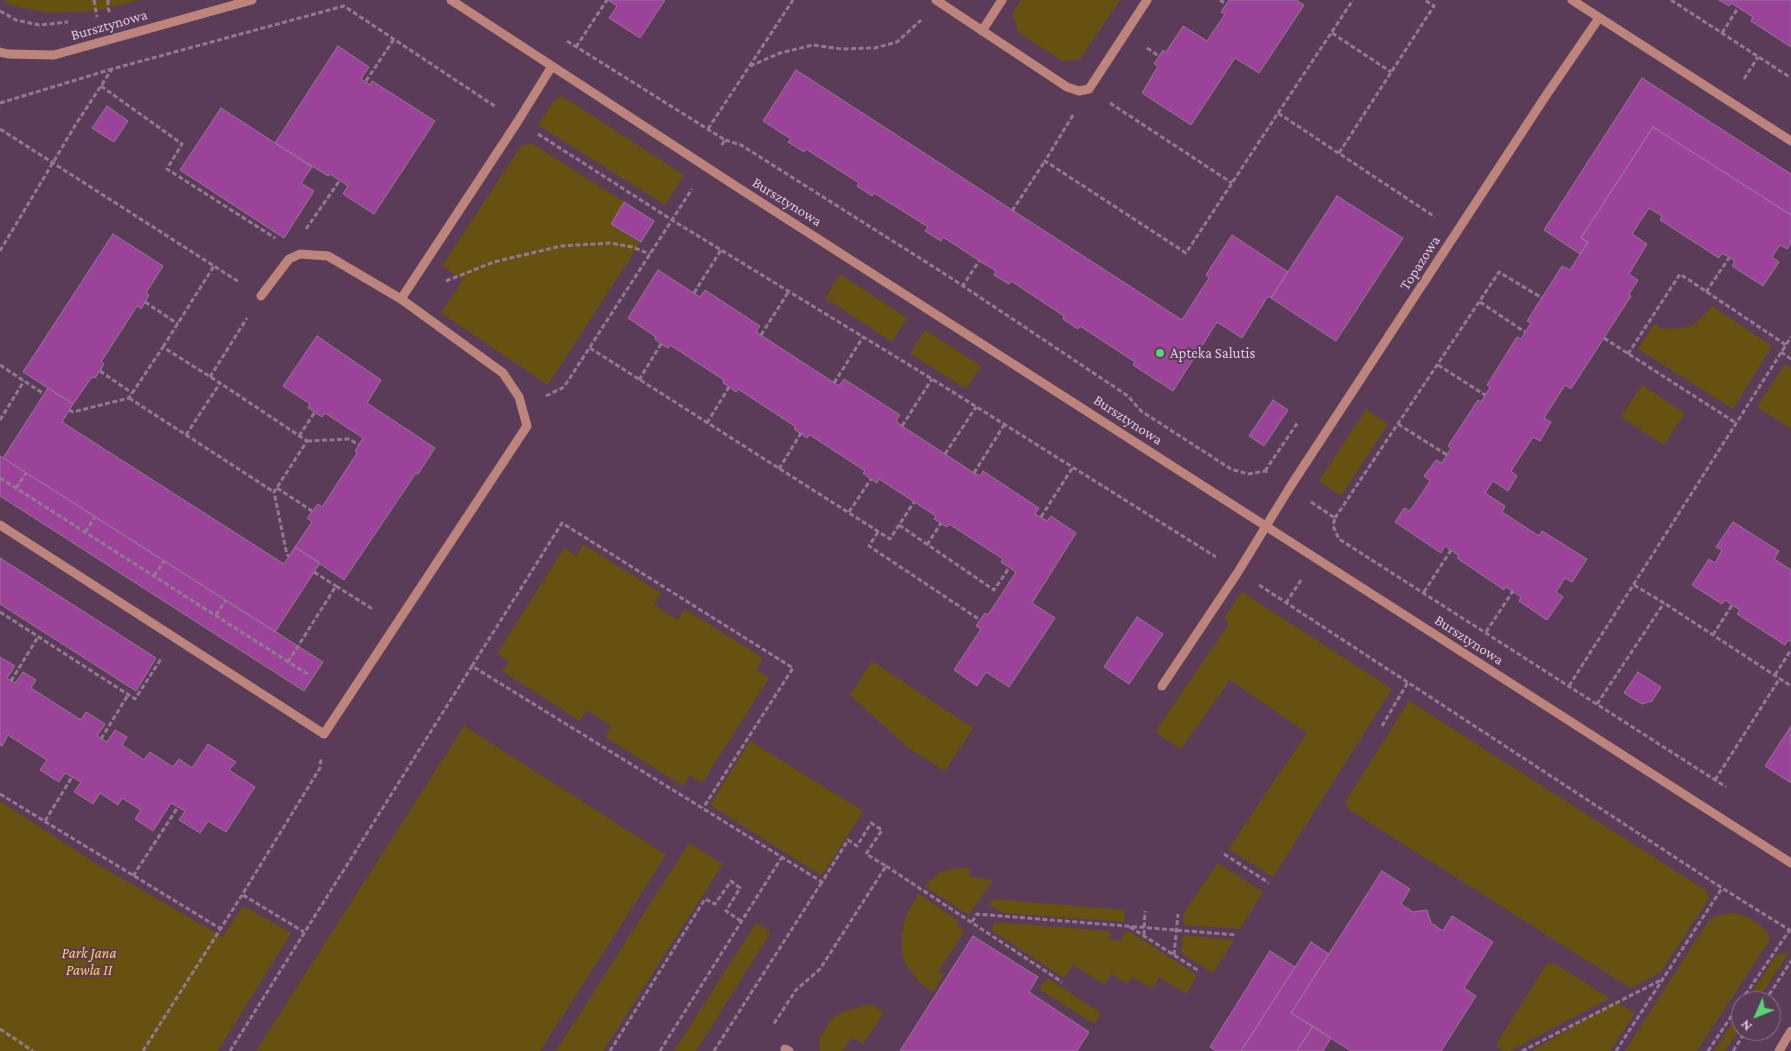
<!DOCTYPE html>
<meta charset="utf-8">
<style>
body{margin:0}
#map{position:relative;width:1791px;height:1051px;overflow:hidden;background:#5a3b58;font-family:"Crimson Pro",serif}
canvas{display:block}
.north{position:absolute;left:1731px;top:991px;width:50px;height:50px;box-sizing:border-box;background:#5a3b58;border:1px solid #8e758d;border-radius:50%;rotate:226deg;font-size:14px;font-weight:700;line-height:20px;text-align:center;color:#ddcbdc}
.north::after{content:'';display:block;margin:auto;width:18px;height:22px;background:#53d673;clip-path:polygon(50% 0,100% 100%,50% 72%,0 100%)}
</style>
<div id="map">
<canvas width="1791" height="1051"></canvas>
<div class="north">N</div>
</div>
<script>
const context = document.querySelector('canvas').getContext('2d');
context.lineJoin = 'round';
function paint(path, color) { context.fillStyle = color; context.fill(path, 'evenodd'); }
const poly = rows => new Path2D(rows.map(r => 'M' + r).join(''));
function stroke(path, color, width, dash) { context.strokeStyle = color; context.lineWidth = width; context.lineCap = dash ? 'butt' : 'round'; context.setLineDash(dash || []); context.stroke(path); }
function drawText(font, color, halo, rows, align = 'center') {
  context.font = font + ' "Crimson Pro",serif'; context.lineWidth = 4; context.setLineDash([]); context.textBaseline = 'middle'; context.strokeStyle = halo; context.fillStyle = color; for (const [text, x, y, turn = 0] of rows) {
    context.save(); context.translate(x, y); context.rotate((+turn || 0) * Math.PI / 180); context.textAlign = isNaN(turn) ? turn : align; if (halo) context.strokeText(text, 0, 0); context.fillText(text, 0, 0); context.restore();
  }
}
const green = poly([
 [2,0,140,0,96,11,48,13,14,6],
 [1021,0,1120,0,1080,59,1062,61,1019,33,1012,14],
 [562,96,684,175,665,205,538,125,555,99],
 [533,144,624,202,610,224,640,243,548,385,441,313,463,280,442,266,522,145],
 [840,274,907,318,892,342,825,298],
 [1712,306,1772,346,1733,409,1638,349,1654,324,1661,328,1670,329,1689,327,1697,322],
 [925,330,981,366,966,389,910,353],
 [1785,364,1791,368,1791,429,1757,407],
 [1642,385,1685,413,1664,445,1621,417],
 [1366,409,1388,424,1341,496,1319,481],
 [583,544,661,593,654,605,678,620,685,609,763,658,756,670,769,678,702,783,690,775,683,786,605,737,611,726,587,710,580,721,502,671,509,661,497,654,564,548,576,556],
 [1242,592,1392,689,1273,877,1228,849,1307,733,1230,680,1181,749,1155,732,1228,625,1225,617],
 [872,661,973,728,945,771,907,747,850,695],
 [1409,701,1707,891,1708,900,1660,973,1630,988,1348,809,1346,801],
 [464,726,666,855,540,1051,256,1051],
 [750,741,863,811,822,876,710,805],
 [0,801,95,863,223,937,243,906,291,933,218,1051,0,1051],
 [689,843,723,864,603,1051,556,1051],
 [1218,863,1263,892,1240,929,1184,925,1183,914],
 [959,868,970,868,970,877,993,880,969,915,924,886,939,873],
 [919,894,959,921,956,925,965,930,938,972,944,975,933,992,919,982,914,976,904,961,902,953,902,934,905,919,910,908],
 [993,899,1125,910,1124,922,1003,913,988,904],
 [1737,913,1753,920,1765,930,1771,938,1697,1051,1625,1051,1709,920,1721,914],
 [995,922,1110,931,1109,940,1122,941,1123,931,1131,932,1197,975,1186,994,1159,977,1152,989,1132,977,1127,984,1111,974,1105,985,1073,965,1064,978,991,930],
 [756,923,771,932,696,1051,674,1051],
 [1183,935,1234,940,1213,973,1181,953],
 [1789,952,1757,1001,1746,1001,1776,956,1783,953],
 [1554,963,1610,998,1510,1051,1504,1051,1495,1046,1546,965],
 [1047,978,1101,1013,1094,1024,1039,989],
 [1616,1002,1635,1013,1610,1051,1531,1051],
 [871,1004,884,1012,863,1044,852,1037,842,1051,820,1051,819,1039,831,1020,842,1012],
 [1741,1009,1741,1026,1725,1051,1714,1051]
]);
const building = poly([
 [608,0,665,0,640,38,609,18,617,6,608,0],
 [1229,0,1296,0,1304,5,1259,73,1235,58,1191,125,1142,93,1158,66,1154,64,1163,50,1166,52,1183,26,1207,41,1225,14,1221,12,1229,0],
 [1719,0,1791,0,1791,47,1751,21,1753,17,1731,3,1729,6,1719,0],
 [338,46,369,67,361,79,370,85,372,81,435,121,374,214,343,194,348,186,330,174,328,176,275,143,338,46],
 [796,70,1182,320,1209,278,1206,275,1232,235,1288,272,1271,298,1268,296,1242,338,1217,322,1173,391,1133,365,1135,362,1080,326,1078,329,1063,319,1064,316,1011,281,1009,284,994,275,996,271,983,263,943,237,941,241,925,231,928,227,874,193,872,196,857,186,859,183,806,149,804,152,788,142,791,139,763,121,796,70],
 [1642,78,1791,174,1791,215,1653,127,1581,238,1588,242,1580,254,1544,230,1642,78],
 [107,106,128,121,114,142,92,128,107,106],
 [221,108,312,167,301,183,314,191,284,238,180,170,221,108],
 [1653,127,1791,215,1791,243,1787,249,1780,245,1772,257,1779,262,1763,286,1732,266,1735,261,1722,253,1719,258,1660,220,1662,216,1649,208,1632,234,1647,244,1629,274,1638,280,1629,294,1631,296,1571,389,1565,385,1544,418,1551,422,1540,441,1533,437,1511,471,1517,476,1508,491,1493,481,1485,493,1505,506,1502,512,1539,536,1542,531,1587,559,1572,582,1565,578,1556,592,1563,597,1547,620,1519,601,1521,597,1506,587,1504,590,1457,558,1459,556,1445,546,1441,553,1395,522,1404,508,1410,511,1430,481,1424,476,1436,460,1442,463,1451,448,1448,446,1478,400,1481,402,1490,387,1487,385,1517,337,1521,339,1531,323,1527,321,1562,266,1570,270,1580,254,1588,242,1581,238,1653,127],
 [1337,196,1403,238,1336,341,1271,298,1337,196],
 [624,202,654,221,641,242,611,224,624,202],
 [113,234,163,266,146,293,149,295,141,309,137,306,101,362,104,364,100,371,95,378,92,377,73,404,23,372,113,234],
 [658,270,700,297,705,290,760,326,756,332,839,386,844,379,900,415,896,421,902,426,974,473,980,476,983,471,1039,508,1035,514,1047,521,1051,516,1076,533,1032,603,1055,618,1009,687,986,672,977,686,954,670,981,629,976,626,980,620,985,613,988,615,1016,572,1001,562,1003,559,949,524,947,527,934,519,936,516,879,479,877,483,871,479,863,473,865,471,810,435,807,438,794,429,796,427,738,389,736,392,729,387,723,383,724,380,670,345,668,348,661,344,655,339,656,337,628,318,658,270],
 [317,336,381,380,367,403,435,448,418,474,416,473,344,580,295,547,312,522,307,518,318,504,322,507,357,453,355,451,363,438,325,413,322,417,308,408,310,404,283,386,317,336],
 [48,388,73,404,62,422,284,564,295,547,320,563,275,632,3,458,48,388],
 [1273,400,1288,410,1264,446,1249,436,1273,400],
 [0,456,323,662,304,691,0,496,0,456],
 [1733,522,1779,551,1774,559,1791,570,1791,642,1788,640,1785,645,1737,614,1740,610,1732,605,1725,600,1722,604,1692,585,1709,559,1715,563,1722,550,1716,547,1733,522],
 [0,558,156,658,136,691,0,604,0,558],
 [1137,617,1163,634,1129,684,1104,667,1137,617],
 [0,657,15,666,7,678,11,681,15,683,23,672,36,680,31,688,81,720,86,712,105,724,97,736,107,742,115,730,127,737,122,745,144,760,150,752,173,767,179,759,192,768,208,744,236,762,229,770,255,787,226,832,208,821,200,833,179,820,185,811,171,803,153,831,135,819,141,810,122,798,118,805,100,793,93,804,74,792,81,782,65,773,59,782,40,770,47,760,8,735,2,746,0,745,0,657],
 [1638,672,1661,687,1652,701,1642,704,1624,693,1638,672],
 [1791,726,1791,783,1765,766,1791,726],
 [1382,871,1410,889,1401,904,1413,912,1427,910,1431,923,1443,931,1452,916,1493,942,1464,988,1476,996,1441,1051,1351,1051,1291,1013,1382,871],
 [973,936,1038,977,1029,992,1089,1032,1077,1051,900,1051,973,936],
 [1311,942,1329,954,1291,1013,1313,1026,1297,1051,1241,1051,1311,942],
 [1270,951,1295,967,1241,1051,1216,1051,1210,1047,1270,951],
 [1313,1026,1331,1038,1323,1051,1297,1051,1313,1026]
]);
const path = poly([
 [94,0,97,17],
 [108,0,108,8,110,14],
 [1220,0,1226,4],
 [1671,0,1791,78],
 [0,11,16,20,39,25,68,22],
 [1332,33,1391,72],
 [1722,33,1738,8],
 [567,41,725,140,721,146],
 [576,47,607,0],
 [1147,48,1159,56],
 [750,66,780,53,813,45,842,49,875,48,897,42,921,20],
 [1744,79,1758,57],
 [366,81,394,39],
 [101,86,182,144,167,169,275,238],
 [0,103,112,69],
 [1110,103,1232,183],
 [1278,113,1353,0],
 [1073,115,1045,161,1186,253,1278,113,1435,217],
 [0,129,239,282],
 [708,129,793,0],
 [538,134,672,220,932,379,1216,557],
 [725,140,741,145,948,276,1128,396,1141,411,1231,469,1248,474,1265,471,1269,473],
 [1339,153,1434,6,1425,0],
 [1012,211,1045,161],
 [306,229,340,180],
 [0,251,76,124,112,69,344,6,496,107],
 [446,281,494,262,561,246,610,243,632,247,650,254],
 [962,287,979,261],
 [1706,292,1729,258],
 [694,293,721,250],
 [145,302,178,324],
 [1480,302,1525,332],
 [761,335,789,291],
 [1604,338,1736,423],
 [163,347,214,266],
 [590,348,890,539,914,502],
 [1781,352,1791,359],
 [1628,354,1680,274,1786,345],
 [0,365,44,394],
 [1438,365,1485,395],
 [100,371,132,393],
 [210,377,247,318],
 [639,380,661,344],
 [834,383,863,337],
 [546,396,564,387,692,189],
 [129,398,274,492],
 [69,410,73,412,129,398,163,347,220,383,307,441,274,492,287,555,289,556],
 [0,420,24,381],
 [707,423,729,387],
 [1398,424,1447,455],
 [902,426,932,379],
 [186,435,220,383],
 [299,436,315,412],
 [307,441,349,439,359,445],
 [945,454,976,407],
 [779,469,801,433],
 [1265,471,1298,422],
 [974,473,1004,425],
 [0,478,309,675],
 [16,488,26,473],
 [277,488,312,511],
 [1311,502,1335,518,1333,526,1339,539,1726,787],
 [849,512,871,479],
 [1041,517,1073,467],
 [1335,518,1499,272,1542,298],
 [899,525,994,590,1009,568],
 [85,532,95,517],
 [878,532,869,546,980,620],
 [927,545,941,523],
 [314,572,336,586],
 [154,576,164,561],
 [1259,585,1722,888,1791,931],
 [1634,585,1664,603,1791,686],
 [1424,592,1451,550],
 [1286,603,1301,580],
 [0,612,135,699,161,659],
 [216,615,226,600],
 [1486,632,1513,591],
 [1713,635,1732,605],
 [288,662,336,586,374,610],
 [472,666,562,523,793,668,703,808],
 [1775,675,1791,650],
 [11,681,38,637],
 [1569,686,1791,337],
 [1597,704,1664,603],
 [1382,726,1408,682],
 [101,739,128,695],
 [1715,780,1780,678],
 [0,794,221,929],
 [45,821,72,777],
 [1224,854,1269,883],
 [886,866,1062,982],
 [133,876,178,807],
 [243,895,304,932],
 [972,922,977,914,1237,935],
 [1130,927,1199,971],
 [1144,935,1145,911],
 [1174,955,1178,914],
 [1741,1001,1791,928],
 [1765,1001,1791,961],
 [0,1029,33,1051],
 [143,1051,242,895,320,768,321,759],
 [230,1051,472,666,822,882,848,840,857,846,871,823,882,830,866,854,886,866,820,969,796,990,773,1025],
 [610,1051,705,899,715,904,731,881,740,888,726,911,741,921],
 [660,1051,782,857],
 [714,1051,822,882],
 [1522,1051,1663,979],
 [1616,1051,1722,888],
 [1708,1051,1741,1002],
 [1733,1051,1746,1031]
]);
const minor = poly([
 [451,0,734,185,1791,863],
 [936,0,1067,87,1079,91,1089,89,1147,0],
 [1572,0,1791,141],
 [982,31,1002,0],
 [0,52,8,54,54,55,252,0],
 [261,296,289,259,300,254,328,256,401,299],
 [0,525,324,734,527,426,519,397,503,373,401,299,518,121,552,66],
 [1162,686,1238,572,1290,487,1545,97,1599,18],
 [785,1049,789,1051],
 [1779,1051,1791,1031]
]);
const markers = [
 [1160,353,5,"#53d673"]
];
const streetNames = [
 ["Bursztynowa",109,25,-16],
 ["Bursztynowa",787,202,32],
 ["Topazowa",1420,263,-57],
 ["Bursztynowa",1128,420,33],
 ["Bursztynowa",1469,640,33]
];
const poiNames = [
 ["Apteka Salutis",1170,353]
];
const parkNames = [
 ["Park Jana",89,953],
 ["Pawła II",89,970]
];
paint(green, '#675110');
paint(building, '#9b4399');
stroke(building, '#997796', 1);
stroke(path, '#927890', 3, [5, 2.5]);
stroke(minor, '#bc847b', 9);
for (const [x, y, r, color] of markers) { const dot = new Path2D(); dot.arc(x, y, r, 0, 2 * Math.PI); context.fillStyle = color; context.fill(dot); stroke(dot, '#5a3b58', 2); }
drawText('15px', '#ddcbdc', '#5a3b58', streetNames);
drawText('15px', '#ddcbdc', '#5a3b58', poiNames, 'left');
drawText('italic 15px', '#ffd04f', '#5a3b58', parkNames);
</script>
